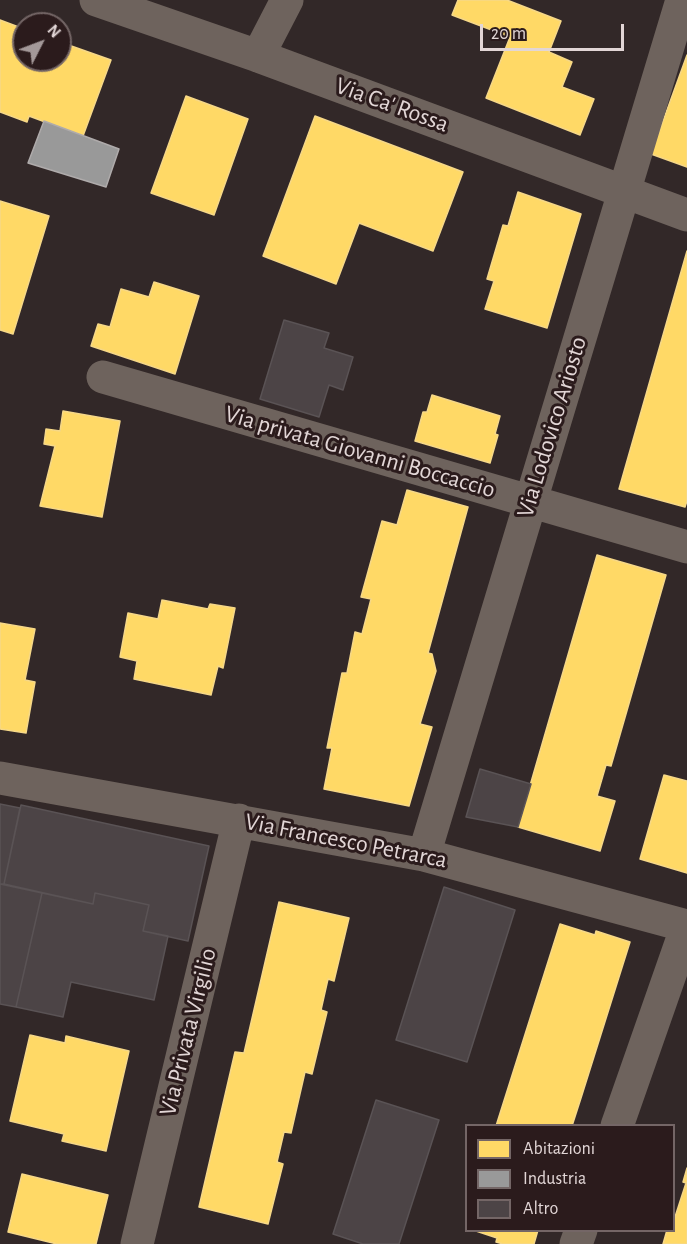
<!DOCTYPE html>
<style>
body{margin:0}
#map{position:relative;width:687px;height:1244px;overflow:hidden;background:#322828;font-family:"Alegreya Sans",sans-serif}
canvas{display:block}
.legend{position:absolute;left:465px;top:1124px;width:210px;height:108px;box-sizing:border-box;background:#2b1b1c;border:2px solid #746666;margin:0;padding:8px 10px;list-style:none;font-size:18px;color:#e2d6d6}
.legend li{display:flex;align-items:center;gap:12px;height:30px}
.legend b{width:30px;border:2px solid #746666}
.north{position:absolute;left:12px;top:12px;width:60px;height:60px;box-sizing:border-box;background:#2b1b1c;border:2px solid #746666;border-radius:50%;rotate:48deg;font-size:16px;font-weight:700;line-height:24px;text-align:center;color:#e2d6d6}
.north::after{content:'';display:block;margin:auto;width:21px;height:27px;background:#a49999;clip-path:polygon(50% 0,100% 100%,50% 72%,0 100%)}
.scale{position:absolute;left:480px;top:24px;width:144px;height:27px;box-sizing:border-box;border:3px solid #e2d6d6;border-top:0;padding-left:8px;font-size:18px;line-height:21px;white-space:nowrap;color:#e2d6d6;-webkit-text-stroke:4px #2b1b1c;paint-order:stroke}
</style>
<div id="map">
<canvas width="687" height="1244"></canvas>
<ul class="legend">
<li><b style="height:16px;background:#ffd966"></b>Abitazioni</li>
<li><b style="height:16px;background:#999"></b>Industria</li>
<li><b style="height:16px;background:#4c4446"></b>Altro</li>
</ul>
<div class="north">N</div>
<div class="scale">20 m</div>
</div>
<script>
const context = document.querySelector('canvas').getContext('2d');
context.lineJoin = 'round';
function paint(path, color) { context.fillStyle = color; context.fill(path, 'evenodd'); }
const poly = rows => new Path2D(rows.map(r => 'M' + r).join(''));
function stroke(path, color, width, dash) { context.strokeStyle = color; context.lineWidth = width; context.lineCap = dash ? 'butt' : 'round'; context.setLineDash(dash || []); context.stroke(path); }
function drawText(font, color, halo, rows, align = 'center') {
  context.font = font + ' "Alegreya Sans",sans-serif'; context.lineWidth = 6; context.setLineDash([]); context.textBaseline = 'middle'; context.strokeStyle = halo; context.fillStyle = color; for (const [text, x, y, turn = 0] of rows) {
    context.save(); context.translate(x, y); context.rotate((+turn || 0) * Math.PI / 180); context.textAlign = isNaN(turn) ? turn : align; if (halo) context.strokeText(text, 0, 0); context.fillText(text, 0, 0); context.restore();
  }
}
const homes = poly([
 [458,0,507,0,561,21,549,52,572,62,562,87,594,99,580,135,486,98,510,37,452,15,458,0],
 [0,20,24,29,24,60,60,60,60,42,111,60,83,136,29,116,27,122,0,112,0,20],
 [687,55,687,167,651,154,687,55],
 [186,96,248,119,214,215,151,193,186,96],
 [315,116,463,172,433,251,359,223,336,284,263,256,315,116],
 [518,192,581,214,547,328,485,309,494,281,487,279,503,225,508,226,518,192],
 [0,201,49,216,13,334,0,330,0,201],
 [687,251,687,501,685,507,619,489,687,251],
 [154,282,199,296,175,374,91,346,98,324,110,327,121,289,149,297,154,282],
 [432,395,500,416,495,434,498,435,490,463,415,441,423,412,427,412,432,395],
 [63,411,120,421,102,517,40,506,55,446,44,444,46,429,60,431,63,411],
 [407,490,468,507,428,653,432,654,436,671,420,724,432,727,409,806,324,789,332,748,327,748,342,673,347,673,355,632,362,634,371,599,361,597,382,521,397,525,407,490],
 [597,555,666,575,611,766,606,765,597,796,615,801,600,851,518,827,597,555],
 [162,600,208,609,210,604,235,608,223,668,218,666,211,695,134,679,137,661,120,657,128,613,158,619,162,600],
 [0,623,35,629,25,680,35,682,26,733,0,729,0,623],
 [664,775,687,781,687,873,640,859,664,775],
 [279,902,349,918,334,981,328,979,321,1010,327,1012,312,1074,305,1072,291,1133,284,1132,277,1162,283,1164,268,1224,199,1207,235,1052,244,1053,279,902],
 [560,924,595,935,596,931,630,942,581,1098,572,1126,496,1126,560,924],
 [30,1035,65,1043,66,1036,129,1051,106,1151,62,1141,64,1134,10,1121,30,1035],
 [687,1168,687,1244,663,1244,667,1230,674,1230,674,1220,686,1183,683,1182,687,1168],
 [22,1174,108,1195,96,1244,57,1244,8,1232,22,1174],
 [473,1230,538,1230,534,1244,503,1244,496,1242,497,1238,473,1230]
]);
const industry = poly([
 [44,121,119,149,106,187,28,163,44,121]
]);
const building = poly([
 [284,320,329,333,324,348,353,357,343,390,329,385,319,417,260,399,284,320],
 [480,769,531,784,518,827,466,817,480,769],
 [0,804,20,808,4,884,0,884,0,804],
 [21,805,209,846,188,941,143,931,149,905,95,893,93,904,4,884,21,805],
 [0,884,42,893,16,1007,0,1004,0,884],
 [444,887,515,910,467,1062,396,1040,444,887],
 [42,893,93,904,95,893,149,905,143,931,168,936,154,1000,71,982,63,1017,16,1007,42,893],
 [376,1100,439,1120,399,1244,363,1244,333,1234,376,1100]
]);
const street = poly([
 [96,0,258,56,687,215],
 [258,56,287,0],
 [103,377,687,547],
 [0,778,424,855,687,926],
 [424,855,682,0],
 [617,1126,687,926],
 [137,1244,239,820],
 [576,1244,581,1230]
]);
const streetNames = [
 ["Via Ca' Rossa",392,105,20],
 ["Via Lodovico Ariosto",552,427,-73],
 ["Via privata Giovanni Boccaccio",360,452,16],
 ["Via Francesco Petrarca",346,841,11],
 ["Via Privata Virgilio",188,1032,-76]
];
paint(homes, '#ffd966');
stroke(homes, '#f6d888', 1.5);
paint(industry, '#999');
stroke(industry, '#afabab', 1.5);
paint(building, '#4c4446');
stroke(building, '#5a5355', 1.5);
stroke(street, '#6e635d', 33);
drawText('24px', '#e2d6d6', '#2b1b1c', streetNames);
</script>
